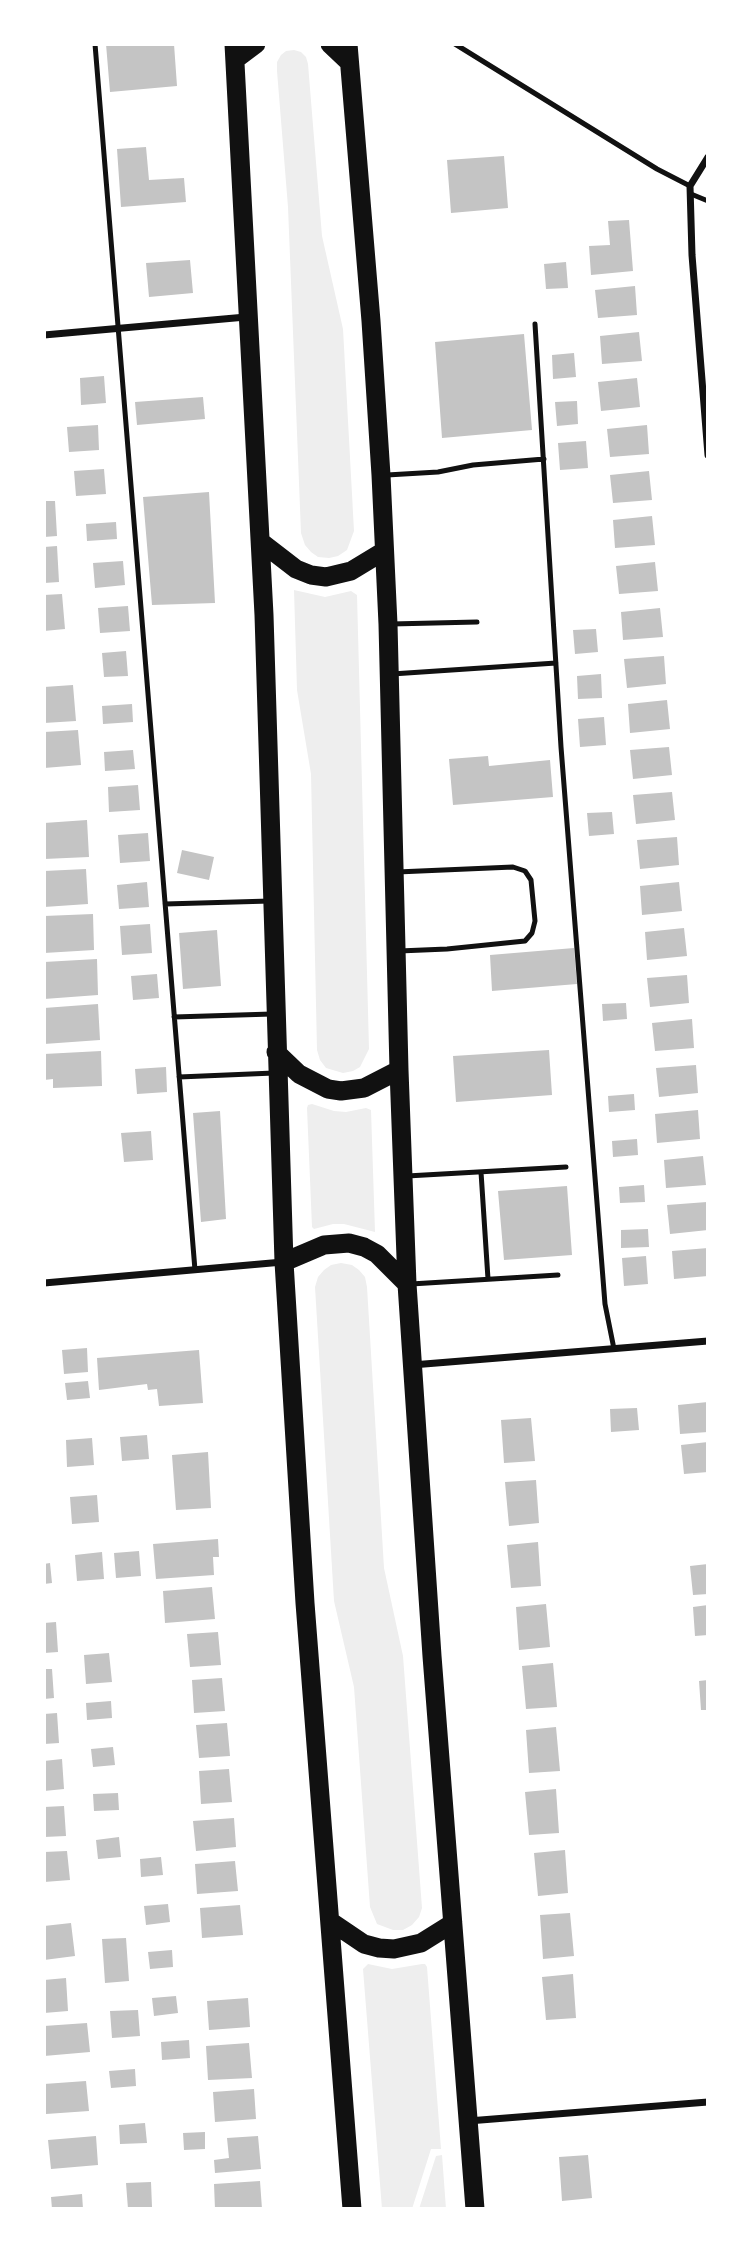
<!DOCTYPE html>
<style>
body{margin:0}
#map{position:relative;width:752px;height:2253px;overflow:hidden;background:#fff;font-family:"Titillium Web",sans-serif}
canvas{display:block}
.frame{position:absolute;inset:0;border:46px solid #fff;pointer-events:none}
</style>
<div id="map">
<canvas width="752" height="2253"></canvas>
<div class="frame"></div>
</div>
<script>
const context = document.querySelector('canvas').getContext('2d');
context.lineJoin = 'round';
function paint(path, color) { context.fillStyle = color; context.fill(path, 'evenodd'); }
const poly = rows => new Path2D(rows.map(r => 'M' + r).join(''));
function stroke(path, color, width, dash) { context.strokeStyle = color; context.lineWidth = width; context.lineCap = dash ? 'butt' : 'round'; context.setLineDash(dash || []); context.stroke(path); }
const green = poly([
 [294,50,301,52,306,57,308,64,322,236,343,329,354,531,347,550,338,556,329,558,318,557,311,552,305,545,301,533,288,207,277,71,277,62,281,55,286,51],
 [294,590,325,597,351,591,357,595,369,1049,360,1067,353,1071,343,1073,326,1068,320,1060,317,1050,311,774,297,690],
 [312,1104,334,1111,346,1112,366,1108,371,1110,375,1232,344,1224,333,1224,314,1229,312,1227,307,1108,308,1105],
 [341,1263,352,1265,359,1270,365,1277,367,1287,384,1568,403,1656,422,1908,419,1917,412,1925,403,1930,393,1930,377,1924,370,1907,354,1687,334,1601,315,1287,318,1277,324,1270,331,1265],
 [368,1964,392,1969,422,1964,425,1964,427,1967,441,2149,431,2149,412,2209,382,2209,363,1969],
 [442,2155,446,2209,419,2209,436,2156]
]);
const building = poly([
 [106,44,174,44,177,86,110,92],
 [146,147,149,180,184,178,186,202,121,207,117,149],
 [504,156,508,208,451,213,447,160],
 [629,220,633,271,591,275,589,246,610,245,608,221],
 [190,260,193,293,149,297,146,263],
 [566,262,568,288,546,289,544,264],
 [635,286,637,315,598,318,595,290],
 [639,332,642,361,602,364,600,336],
 [524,334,532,430,442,438,435,342],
 [574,353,576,377,553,379,552,355],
 [104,376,106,403,81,405,80,378],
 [637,378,640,407,601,411,598,382],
 [203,397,205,419,137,425,135,402],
 [577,401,578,424,557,426,555,402],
 [98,425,99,450,69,452,67,427],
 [647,425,649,454,610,457,607,429],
 [586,441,588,468,560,470,558,443],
 [104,469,106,494,76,496,74,471],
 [649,471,652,500,613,503,610,475],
 [209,492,215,603,152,605,143,497],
 [44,501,55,501,57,536,44,537],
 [652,516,655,545,615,548,613,520],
 [116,522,117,539,87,541,86,524],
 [57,546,59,582,44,583,44,547],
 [123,561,125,585,95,588,93,563],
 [655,562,658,591,619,594,616,566],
 [62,594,65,629,44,631,44,595],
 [128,606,130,631,100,633,98,608],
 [660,608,663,637,623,640,621,612],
 [596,629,598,652,575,654,573,630],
 [126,651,128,676,104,677,102,653],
 [664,656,666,684,627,688,624,659],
 [601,674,602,698,578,699,577,676],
 [73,685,76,721,44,723,44,687],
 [667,700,670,729,630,733,628,704],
 [132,704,133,722,103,724,102,706],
 [604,717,606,745,580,747,578,719],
 [78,730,81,765,44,768,44,732],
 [669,747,672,775,633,779,630,750],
 [133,750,135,769,105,771,104,752],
 [488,756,489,766,550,760,553,797,453,805,449,759],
 [138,785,140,810,109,812,108,787],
 [672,792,675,820,636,824,633,795],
 [612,812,614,834,589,836,587,813],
 [87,820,89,857,44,859,44,823],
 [148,833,150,861,120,863,118,835],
 [677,837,679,865,640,869,637,840],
 [182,850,214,857,209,880,177,873],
 [86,869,88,904,44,907,44,871],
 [147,882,149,907,119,909,117,885],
 [679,882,682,911,642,915,640,886],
 [93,914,94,950,44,953,44,916],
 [150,924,152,953,122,955,120,926],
 [684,928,687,956,647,960,645,932],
 [217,930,221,986,183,989,179,933],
 [574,948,577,984,492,991,490,955],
 [97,959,98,995,44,999,44,962],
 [157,974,159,998,133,1000,131,976],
 [687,975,689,1003,650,1007,647,978],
 [626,1003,627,1019,603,1021,602,1004],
 [98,1004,100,1040,44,1044,44,1008],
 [692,1019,694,1048,655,1051,652,1023],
 [549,1050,552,1095,456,1102,453,1056],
 [101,1051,102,1086,53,1088,53,1079,44,1080,44,1054],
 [696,1065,698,1093,659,1097,656,1068],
 [166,1067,167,1092,137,1094,135,1069],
 [634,1094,635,1110,609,1112,608,1096],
 [698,1110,700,1139,657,1143,655,1114],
 [220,1111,226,1219,201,1222,193,1113],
 [151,1131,153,1160,124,1162,121,1133],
 [637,1139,638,1155,613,1157,612,1141],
 [703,1156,706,1185,666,1188,664,1160],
 [644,1185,645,1202,620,1203,619,1187],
 [567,1186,572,1255,504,1260,498,1191],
 [707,1202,708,1230,670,1234,667,1205],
 [648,1229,649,1247,621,1248,621,1230],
 [708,1248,708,1276,674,1279,672,1251],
 [646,1256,648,1284,624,1286,622,1258],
 [87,1348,88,1372,64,1374,62,1350],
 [199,1350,203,1403,159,1406,157,1389,148,1390,147,1384,99,1390,97,1358],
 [88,1381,90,1398,67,1400,65,1383],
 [708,1402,708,1432,680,1434,678,1405],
 [637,1408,639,1430,611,1432,610,1409],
 [531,1418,535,1461,504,1463,501,1420],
 [147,1435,149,1459,122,1461,120,1437],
 [92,1438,94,1465,67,1467,66,1440],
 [708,1442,708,1472,684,1474,681,1445],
 [208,1452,211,1508,176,1510,172,1455],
 [536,1480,539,1523,509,1526,505,1482],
 [97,1495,99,1522,72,1524,70,1497],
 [218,1539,219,1557,213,1557,214,1575,156,1579,153,1544],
 [538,1542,541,1586,511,1588,507,1545],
 [139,1551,141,1576,116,1578,114,1553],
 [102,1552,104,1579,77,1581,75,1555],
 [50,1563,52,1583,44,1584,44,1564],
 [708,1564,708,1594,693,1595,690,1566],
 [212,1587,215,1619,165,1623,163,1591],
 [546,1604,550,1647,519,1650,516,1607],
 [708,1605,708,1635,695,1636,693,1607],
 [56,1622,58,1652,44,1653,44,1623],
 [218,1632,221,1665,190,1667,187,1634],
 [109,1653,112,1682,86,1684,84,1655],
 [553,1663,557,1707,526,1709,522,1666],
 [44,1669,52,1669,54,1698,44,1699],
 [222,1678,225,1711,194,1713,192,1680],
 [708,1680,708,1710,701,1710,699,1681],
 [111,1701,112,1718,87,1720,86,1703],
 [57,1713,59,1743,44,1744,44,1714],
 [227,1723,230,1756,199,1758,196,1725],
 [556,1727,560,1771,529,1773,526,1730],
 [113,1747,115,1765,93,1767,91,1749],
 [62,1759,64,1789,44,1791,44,1761],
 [229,1769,232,1802,201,1804,199,1771],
 [556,1789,559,1833,529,1835,525,1792],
 [118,1793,119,1810,94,1811,93,1794],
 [64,1806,66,1836,44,1837,44,1807],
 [234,1818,236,1847,196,1851,193,1821],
 [119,1837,121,1857,98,1859,96,1840],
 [565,1850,568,1893,538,1896,534,1853],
 [67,1851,70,1880,44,1882,44,1852],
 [161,1857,163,1875,141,1877,140,1859],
 [235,1861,238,1891,197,1894,195,1864],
 [168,1904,170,1922,146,1925,144,1906],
 [240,1905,243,1935,202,1938,200,1908],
 [570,1913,574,1956,543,1959,540,1915],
 [71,1923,75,1956,44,1960,44,1926],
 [126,1938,129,1981,105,1983,102,1939],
 [172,1950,173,1967,150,1969,148,1952],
 [573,1974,576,2018,546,2020,542,1977],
 [66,1978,68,2011,44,2013,44,1980],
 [176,1996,178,2013,154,2016,152,1998],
 [248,1998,250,2027,209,2030,207,2001],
 [138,2010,140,2036,112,2038,110,2011],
 [87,2023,90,2052,44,2056,44,2026],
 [189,2040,190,2058,162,2060,161,2042],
 [249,2043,252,2078,208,2080,206,2046],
 [135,2069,136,2086,111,2088,109,2071],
 [86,2081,89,2111,46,2114,44,2084],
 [254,2089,256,2119,215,2122,213,2092],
 [145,2123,147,2143,120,2144,119,2125],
 [205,2132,205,2149,184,2150,183,2133],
 [96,2136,98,2165,51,2169,48,2140],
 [258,2136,261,2169,215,2173,214,2160,229,2158,227,2138],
 [588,2155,592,2198,562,2201,559,2157],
 [260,2181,262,2209,215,2209,214,2184],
 [151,2182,152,2207,128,2209,126,2183],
 [82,2194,83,2209,52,2209,51,2197]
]);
const service = poly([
 [95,44,195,1270],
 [455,44,657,169,690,186],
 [691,194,708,201],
 [535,324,561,747,605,1304,614,1349],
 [387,475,438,472,473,465,544,459],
 [391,624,477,622],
 [392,674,556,663],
 [397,872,513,867,525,871,531,880,535,921,532,933,525,941,447,949,399,951],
 [165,904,270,901],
 [174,1017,272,1014],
 [179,1077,274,1073],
 [481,1172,488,1279],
 [407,1176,566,1167],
 [411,1284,558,1275]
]);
const minor = poly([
 [708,157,690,186,692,255,708,455],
 [44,335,246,317],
 [44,1283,283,1262],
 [412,1365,708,1341],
 [468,2121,708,2102]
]);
const trunk = poly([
 [234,44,264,615,284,1262,305,1603,352,2209],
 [330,44,349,62],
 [348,44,371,321,381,475,388,624,399,1070,407,1284,432,1656,475,2209],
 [236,59,256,44],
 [261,542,296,569,311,575,326,577,351,571,384,551],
 [276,1052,299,1074,328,1089,341,1091,364,1088,399,1070],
 [284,1262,324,1245,349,1243,364,1247,377,1254,407,1284],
 [330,1921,364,1944,379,1948,394,1949,421,1943,453,1923]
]);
paint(green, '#eee');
paint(building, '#c4c4c4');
stroke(service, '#111', 5);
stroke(minor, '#111', 7);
stroke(trunk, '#111', 19);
</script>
